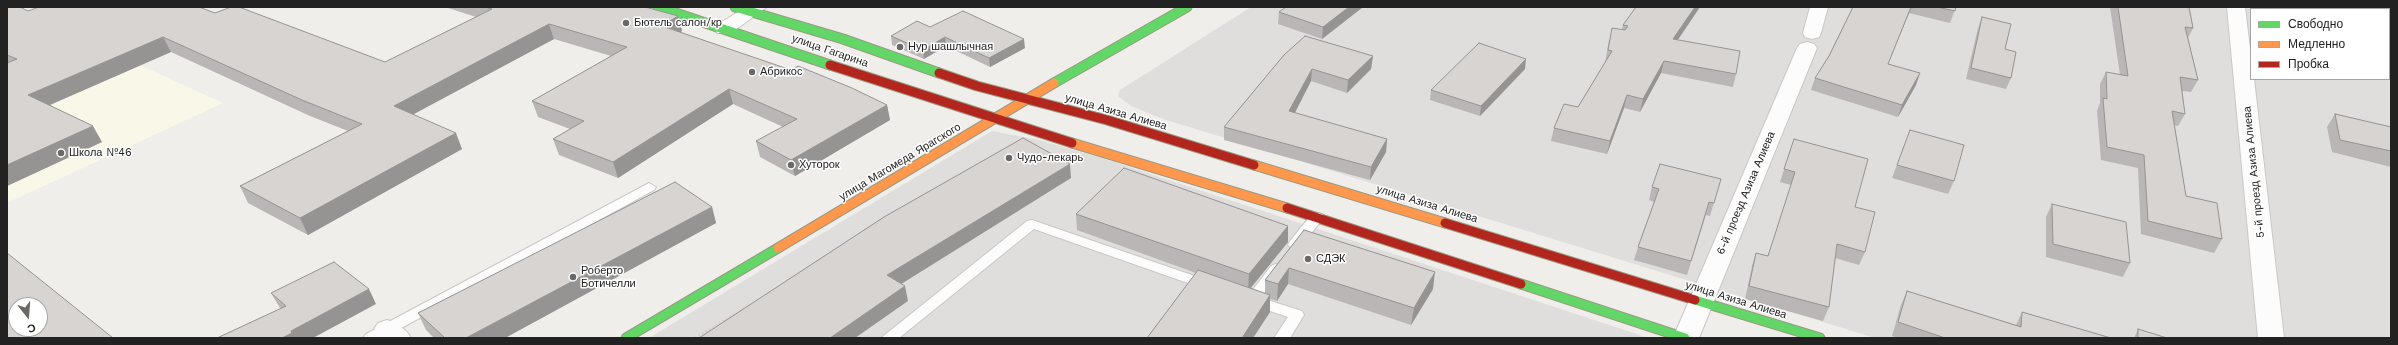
<!DOCTYPE html>
<meta charset="utf-8">
<style>
body{margin:0}
#map{position:relative;width:2398px;height:345px;overflow:hidden;background:#f0eeeb;font-family:"Work Sans",sans-serif}
canvas{display:block}
.frame{position:absolute;inset:0;border:8px solid #222;pointer-events:none}
.legend{position:absolute;left:2250px;top:8px;width:140px;height:72px;box-sizing:border-box;background:#fff;border:1px solid #a7a7a7;margin:0;padding:5px 7px;list-style:none;font-size:12px;color:#222}
.legend li{display:flex;align-items:center;gap:8px;height:20px}
.legend b{width:20px;border:1px solid #a7a7a7}
.north{position:absolute;left:8px;top:297px;width:40px;height:40px;box-sizing:border-box;background:#fff;border:1px solid #a7a7a7;border-radius:50%;rotate:163deg;font-size:11px;font-weight:700;line-height:16px;text-align:center;color:#222}
.north::after{content:'';display:block;margin:auto;width:14px;height:18px;background:#6a6968;clip-path:polygon(50% 0,100% 100%,50% 72%,0 100%)}
</style>
<div id="map">
<canvas width="2398" height="345"></canvas>
<div class="frame"></div>
<ul class="legend">
<li><b style="height:5px;background:#63d668"></b>Свободно</li>
<li><b style="height:5px;background:#ff974d"></b>Медленно</li>
<li><b style="height:5px;background:#b3261e"></b>Пробка</li>
</ul>
<div class="north">С</div>
</div>
<script>
const context = document.querySelector('canvas').getContext('2d');
context.lineJoin = 'round';
function paint(path, color) { context.fillStyle = color; context.fill(path, 'evenodd'); }
const poly = rows => new Path2D(rows.map(r => 'M' + r).join(''));
function stroke(path, color, width, dash) { context.strokeStyle = color; context.lineWidth = width; context.lineCap = dash ? 'butt' : 'round'; context.setLineDash(dash || []); context.stroke(path); }
function drawText(font, color, halo, rows, align = 'center') {
  context.font = font + ' "Work Sans",sans-serif'; context.lineWidth = 3; context.setLineDash([]); context.textBaseline = 'middle'; context.strokeStyle = halo; context.fillStyle = color; for (const [text, x, y, turn = 0] of rows) {
    context.save(); context.translate(x, y); context.rotate((+turn || 0) * Math.PI / 180); context.textAlign = isNaN(turn) ? turn : align; if (halo) context.strokeText(text, 0, 0); context.fillText(text, 0, 0); context.restore();
  }
}
const residential = poly([
 [1251,7,2391,7,2391,338,1875,338,1163,119,1131,106,1118,96,1120,90],
 [2251,9,2389,9,2389,79,2251,79],
 [992,131,1039,140,1105,159,1649,338,649,338]
]);
const education = poly([
 [7,7,12,7,223,103,7,203]
]);
const path = poly([
 [695,338,745,308]
]);
const lane = poly([
 [649,183,656,187,654,190,383,338,363,338,366,334,649,183],
 [1317,213,1322,214,1324,217,1322,220,1300,247,1290,247,1288,244,1290,241,1312,214,1317,213],
 [1032,220,1212,282,1214,285,1212,288,1202,288,1034,229,899,338,881,338,1027,221,1032,220],
 [1276,264,1283,269,1261,298,1302,311,1304,315,1290,338,1274,338,1288,317,1249,304,1245,300,1271,266,1276,264]
]);
const street = poly([
 [746,7,767,7,731,33,717,33,715,29,717,25,746,7],
 [1810,7,1828,7,1821,33,1819,37,1812,39,1805,37,1803,33,1810,7],
 [2227,7,2245,7,2251,57,2251,79,2254,79,2284,338,2258,338,2227,7],
 [2373,7,2391,7,2391,14,2389,14,2389,9,2374,9,2373,7],
 [1807,42,1814,44,1817,48,1699,338,1673,338,1797,48,1800,44,1807,42],
 [387,320,396,323,407,332,411,338,381,338,374,329,378,323,387,320]
]);
const fast = poly([
 [658,7,830,65],
 [735,7,843,39,939,73],
 [1054,83,1187,7],
 [1521,284,1685,338],
 [1695,300,1820,338],
 [626,338,778,248]
]);
const slow = poly([
 [1072,143,1287,208],
 [1254,165,1445,223],
 [778,248,1054,83]
]);
const jam = poly([
 [830,65,1072,143],
 [939,73,977,86,1107,120,1254,165],
 [1287,208,1521,284],
 [1445,223,1695,300]
]);
const wall = poly([
 [7,7,28,11,385,62,476,17,445,7,645,7,678,16,682,31,680,32,887,105,890,120,795,176,760,157,756,141,783,127,733,104,618,178,559,155,553,139,570,129,538,117,532,101,611,56,554,39,413,114,462,149,308,235,248,203,240,186,348,131,310,116,171,52,50,105,102,142,7,186],
 [1286,7,1363,7,1322,39,1278,24,1279,12],
 [1700,7,1678,40,1736,74,1733,87,1661,73,1640,112,1624,108,1607,154,1551,141,1554,128,1578,107,1605,63,1609,40,1622,29,1623,25],
 [1853,7,1956,7,1950,23,1909,13,1888,64,1920,73,1916,85,1898,117,1811,90,1815,78,1829,56],
 [2110,7,2189,7,2193,28,2188,38,2198,80,2191,92,2182,91,2185,114,2178,126,2174,125,2186,196,2222,239,2214,253,2141,234,2138,168,2101,160,2097,111,2100,103,2100,84,2106,72,2120,75],
 [1982,17,2005,49,2011,78,2006,89,1966,79,1978,28],
 [930,27,1025,48,990,67,946,46,924,59,892,45,891,36],
 [1284,55,1373,56,1371,69,1347,93,1311,81,1295,113,1387,139,1386,152,1370,180,1224,140,1224,127],
 [1525,69,1480,116,1430,100,1431,90],
 [2335,114,2391,127,2391,167,2332,152,2327,127],
 [1910,130,1954,181,1948,194,1892,178],
 [1794,139,1855,207,1865,252,1859,265,1835,258,1829,307,1823,321,1745,299,1752,266,1756,253,1768,256,1791,185,1780,182],
 [1721,179,1710,216,1706,215,1687,275,1634,260,1638,247,1654,202,1649,200,1652,187],
 [2052,204,2130,263,2123,277,2046,257,2046,217],
 [712,207,716,223,505,338,434,338,426,330,418,313],
 [1076,214,1288,242,1251,288,1265,293,1265,280,1304,230,1433,289,1411,325,1288,284,1277,301,1270,299,1270,312,1253,338,1147,338,1196,273,1077,230],
 [1907,291,2016,325,2022,312,2111,338,1898,338,1892,336,1901,305],
 [271,293,376,304,280,308],
 [2138,329,2167,338,2134,338]
]);
const shadedWall = poly([
 [1349,7,1363,7,1322,39,1323,27],
 [1695,7,1700,7,1670,51,1673,39],
 [1911,7,1909,13,1883,76,1888,64],
 [678,16,682,31,666,41,662,26],
 [549,24,554,39,401,121,394,106],
 [163,37,171,52,38,110,28,95],
 [945,37,946,46,924,59,923,50],
 [1024,39,1025,48,990,67,989,58],
 [1373,56,1371,69,1347,93,1348,80],
 [1526,59,1525,69,1480,116,1481,106],
 [1664,61,1661,73,1640,112,1643,99],
 [1312,69,1311,81,1289,124,1289,111],
 [1920,73,1916,85,1898,117,1902,105],
 [729,89,733,104,618,178,613,162],
 [1627,95,1624,108,1607,154,1610,141],
 [887,105,890,120,795,176,791,160],
 [93,126,102,142,7,186,7,165],
 [456,133,462,149,308,235,300,218],
 [1387,139,1386,152,1370,180,1371,167],
 [1070,164,1071,178,890,291,887,275],
 [712,207,716,223,505,338,466,338],
 [1288,226,1288,242,1248,291,1249,274],
 [1289,268,1288,284,1277,301,1278,284],
 [1435,272,1433,289,1411,325,1414,308],
 [905,286,908,301,855,338,830,338],
 [369,289,376,304,313,338,282,338,291,331],
 [1270,295,1270,312,1253,338,1242,338]
]);
const building = poly([
 [7,7,20,7,28,11,39,7,199,7,215,13,231,7,239,7,385,62,492,9,485,7,645,7,678,16,662,26,791,70,798,66,852,88,887,105,791,160,756,141,797,119,729,89,613,162,553,139,584,121,532,101,627,47,549,24,394,106,456,133,300,218,240,186,362,124,302,100,163,37,28,95,93,126,7,165,7,63,17,59,7,55,7,7],
 [1286,7,1349,7,1323,27,1279,12,1286,7],
 [1636,7,1695,7,1673,39,1740,51,1736,74,1664,61,1643,99,1627,95,1610,141,1554,128,1564,104,1578,107,1612,51,1608,50,1612,28,1625,30,1628,26,1623,25,1636,7],
 [1853,7,1911,7,1888,64,1920,73,1902,105,1815,78,1829,56,1853,7],
 [1937,7,1956,7,1955,11,1937,7],
 [2118,7,2189,7,2193,28,2185,27,2198,80,2180,77,2185,114,2172,111,2186,196,2217,203,2222,239,2148,221,2144,155,2107,147,2103,98,2107,99,2106,72,2128,76,2118,7],
 [963,11,1024,39,989,58,945,37,923,50,891,36,917,21,930,27,963,11],
 [1982,17,2011,24,2005,49,2016,52,2011,78,1971,68,1982,17],
 [1305,36,1373,56,1348,80,1312,69,1289,111,1387,139,1371,167,1224,127,1284,55,1305,36],
 [1479,43,1526,59,1481,106,1431,90,1479,43],
 [2335,114,2391,127,2391,151,2340,140,2335,114],
 [1910,130,1964,145,1954,181,1897,165,1910,130],
 [1023,138,1070,164,887,275,905,286,830,338,699,338,884,217,1023,138],
 [1794,139,1868,159,1855,207,1875,212,1865,252,1837,244,1829,307,1749,286,1756,253,1768,256,1795,172,1784,169,1794,139],
 [1660,164,1721,179,1714,203,1709,202,1691,261,1638,247,1659,189,1652,187,1660,164],
 [1124,168,1288,226,1249,274,1076,214,1124,168],
 [675,182,712,207,466,338,445,338,418,313,675,182],
 [2052,204,2126,222,2130,263,2053,244,2052,204],
 [1304,230,1435,272,1414,308,1289,268,1278,284,1265,280,1304,230],
 [7,253,113,338,7,338,7,253],
 [16,305,40,305,40,329,16,329,16,305],
 [334,262,369,289,291,331,292,333,282,338,217,338,286,306,271,293,334,262],
 [1198,270,1270,295,1242,338,1147,338,1198,270],
 [1907,291,2021,327,2022,312,2111,338,1945,338,1898,322,1907,291],
 [2138,329,2167,338,2138,338,2138,329]
]);
const markers = [
 [626,23,4,"#6a6968"],
 [900,47,4,"#6a6968"],
 [752,72,4,"#6a6968"],
 [61,153,4,"#6a6968"],
 [1009,158,4,"#6a6968"],
 [791,165,4,"#6a6968"],
 [1308,259,4,"#6a6968"],
 [573,277,4,"#6a6968"]
];
const poiNames = [
 ["Бютель салон/кр",634,23],
 ["Нур шашлычная",908,47],
 ["Абрикос",760,72],
 ["Школа №46",69,153],
 ["Чудо-лекарь",1017,158],
 ["Хуторок",799,165],
 ["СДЭК",1316,259],
 ["Роберто",581,271],
 ["Ботичелли",581,284]
];
const streetNames = [
 ["улица Гагарина",830,51,19],
 ["улица Азиза Алиева",1116,112,16],
 ["улица Магомеда Ярагского",900,162,-31],
 ["5-й проезд Азиза Алиева",2254,172,-96],
 ["6-й проезд Азиза Алиева",1746,193,-67],
 ["улица Азиза Алиева",1427,204,17],
 ["улица Азиза Алиева",1736,300,17]
];
paint(residential, '#dfdedc');
paint(education, '#f8f7e8');
stroke(lane, '#c9c8c7', 2);
stroke(street, '#c9c8c7', 2);
stroke(fast, '#999a82', 11);
stroke(slow, '#999a82', 11);
stroke(jam, '#999a82', 11);
stroke(path, '#dccecd', 2.5, [2, 2]);
paint(lane, '#fdfcfc');
paint(street, '#fdfcfc');
stroke(fast, '#63d668', 9);
stroke(slow, '#ff974d', 9);
stroke(jam, '#b3261e', 9);
paint(wall, '#b9b6b5');
paint(shadedWall, '#969493');
paint(building, '#d7d4d2');
stroke(building, '#969493', 1);
for (const [x, y, r, color] of markers) { const dot = new Path2D(); dot.arc(x, y, r, 0, 2 * Math.PI); context.fillStyle = color; context.fill(dot); stroke(dot, '#fff', 1.5); }
drawText('11px', '#222', '#fff', poiNames, 'left');
drawText('11px', '#222', '#fff', streetNames);
</script>
